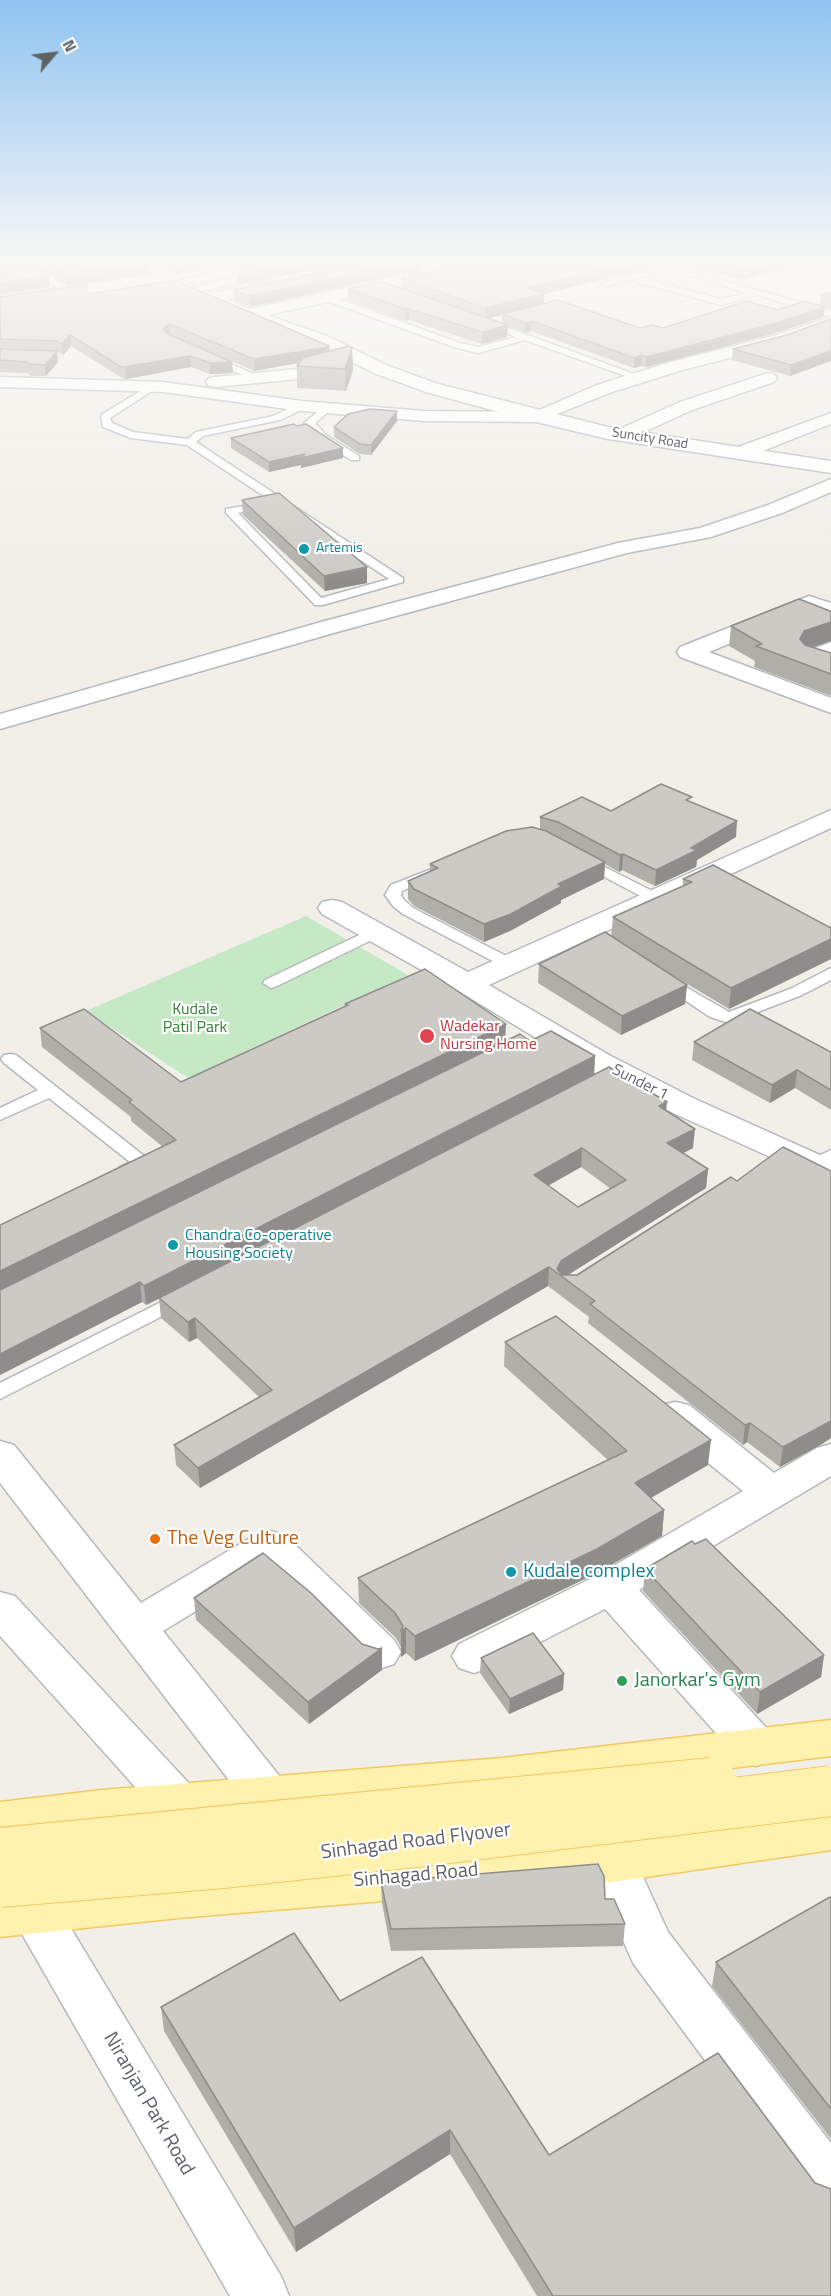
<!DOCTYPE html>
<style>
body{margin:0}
#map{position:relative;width:831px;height:2296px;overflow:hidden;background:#f1efe8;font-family:"Titillium Web",sans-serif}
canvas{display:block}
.north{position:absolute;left:24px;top:24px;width:60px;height:60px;-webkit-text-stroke:4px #fff;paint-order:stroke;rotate:62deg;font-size:16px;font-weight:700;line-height:24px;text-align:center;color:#5f6368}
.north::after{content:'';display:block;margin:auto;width:21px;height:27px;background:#5f6368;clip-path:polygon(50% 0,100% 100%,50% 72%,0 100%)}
</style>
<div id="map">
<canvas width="831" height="2296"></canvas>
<div class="north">N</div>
</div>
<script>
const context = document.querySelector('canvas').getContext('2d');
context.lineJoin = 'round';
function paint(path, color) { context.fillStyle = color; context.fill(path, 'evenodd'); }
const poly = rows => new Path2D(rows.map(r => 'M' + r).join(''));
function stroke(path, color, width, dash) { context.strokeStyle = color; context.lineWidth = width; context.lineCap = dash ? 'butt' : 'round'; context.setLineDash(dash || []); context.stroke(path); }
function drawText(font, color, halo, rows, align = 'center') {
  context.font = font + ' "Titillium Web",sans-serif'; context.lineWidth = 4.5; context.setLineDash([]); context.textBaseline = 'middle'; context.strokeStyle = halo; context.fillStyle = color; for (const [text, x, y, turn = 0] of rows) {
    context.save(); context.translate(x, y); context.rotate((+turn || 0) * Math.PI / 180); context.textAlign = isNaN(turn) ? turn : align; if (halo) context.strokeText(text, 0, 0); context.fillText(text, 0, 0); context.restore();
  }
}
const green = poly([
 [306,916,408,975,188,1078,86,1011]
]);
const service = poly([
 [646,262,658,262,831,311,831,317,757,295,721,305,636,282,635,280,639,277,721,299,747,293,646,262],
 [809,262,831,264,831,269,810,264,809,262],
 [219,266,239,266,252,275,242,282,192,293,189,292,189,288,242,275,234,270,219,270,168,281,164,278,219,266],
 [29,270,46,272,73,292,66,294,41,276,26,274,25,272,29,270],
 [650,270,653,270,653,274,605,286,601,283,650,270],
 [333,297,460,343,478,347,516,337,482,323,489,321,645,378,637,380,525,340,478,353,454,347,330,302,330,298,333,297],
 [207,356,213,356,263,378,255,380,207,360,207,356],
 [152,384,157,387,155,389,110,418,112,423,133,432,188,439,196,432,273,416,299,404,305,404,305,408,280,420,203,436,196,442,403,578,403,582,323,605,315,605,226,513,226,509,269,502,269,506,238,513,321,598,389,579,187,445,131,438,103,427,101,415,152,384],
 [324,407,332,409,315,423,326,435,359,456,359,460,351,460,318,439,304,423,324,407],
 [583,856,660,895,663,898,655,903,650,901,578,863,576,860,583,856],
 [429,870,436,874,434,877,402,891,401,895,404,900,413,908,516,961,518,964,516,967,504,967,403,914,393,906,385,895,391,885,429,870],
 [376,927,382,929,384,932,382,935,277,986,271,988,263,983,265,980,376,927],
 [831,968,831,980,802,995,729,1023,710,1017,658,982,666,977,672,979,729,1012,790,989,831,968],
 [10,1054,16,1055,148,1159,151,1163,148,1167,132,1175,120,1175,117,1171,120,1167,130,1162,49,1098,0,1120,0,1108,38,1090,4,1063,1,1059,4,1055,10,1054],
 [831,1150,831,1163,820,1169,808,1169,805,1165,808,1161,831,1150],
 [181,1292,188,1293,191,1298,188,1303,0,1399,0,1383,181,1292]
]);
const minor = poly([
 [277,262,298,262,324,273,327,276,324,279,314,279,280,265,277,262],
 [411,262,433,262,452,268,455,271,447,276,250,319,242,314,250,309,429,270,413,265,411,262],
 [168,273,173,275,176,278,173,281,0,306,0,296,168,273],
 [277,279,285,284,282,287,211,303,203,298,205,295,277,279],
 [831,317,831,327,785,344,679,371,609,393,538,422,424,421,302,411,163,392,0,387,0,377,163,382,302,401,424,411,535,412,597,385,667,363,773,336,831,317],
 [339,358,345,359,348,363,345,367,298,379,215,387,209,386,206,382,209,378,215,377,297,369,339,358],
 [768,373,774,374,777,378,774,382,692,410,629,439,615,439,613,435,615,431,680,402,768,373],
 [831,413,831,424,747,457,740,459,733,457,731,453,733,449,831,413],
 [831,479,831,492,782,513,711,537,627,553,337,632,0,729,0,714,321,622,618,543,700,528,768,505,831,479],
 [809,596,831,603,831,618,809,611,709,652,831,698,831,713,680,657,677,652,680,647,809,596],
 [831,642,831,673,803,663,799,658,803,653,831,642],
 [831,810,831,828,489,985,609,1055,695,1099,831,1160,831,1182,819,1179,673,1113,587,1069,457,990,322,914,318,908,322,902,332,900,342,902,468,972,831,810],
 [675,1402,689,1405,774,1473,817,1448,831,1444,831,1476,639,1590,772,1734,779,1747,772,1760,756,1766,740,1760,605,1609,489,1668,474,1673,459,1668,452,1656,459,1644,596,1576,743,1491,661,1425,656,1415,661,1405,675,1402],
 [0,1441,14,1445,141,1603,255,1535,270,1531,285,1535,394,1640,401,1652,394,1664,379,1669,364,1664,267,1568,163,1631,285,1783,292,1797,285,1811,269,1816,253,1811,120,1639,0,1483,0,1441],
 [0,1592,15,1596,195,1790,202,1804,195,1818,179,1824,163,1818,0,1636,0,1592],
 [612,1840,629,1846,668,1932,831,2143,831,2213,812,2205,633,1963,588,1861,595,1846,612,1840],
 [35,1891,52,1897,281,2276,289,2296,230,2296,18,1927,11,1912,18,1897,35,1891]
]);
const tertiary = poly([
 [133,262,151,262,183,281,239,305,329,337,386,365,438,384,608,427,831,461,831,473,608,439,532,421,426,392,374,373,317,345,227,311,173,287,133,262]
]);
const primary = poly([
 [831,1720,831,1756,502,1796,102,1830,0,1842,0,1802,102,1790,502,1758,831,1720],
 [831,1810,831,1850,612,1882,178,1918,0,1937,0,1895,178,1876,612,1840,831,1810]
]);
const primaryBridge = poly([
 [0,1853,712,1783],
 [0,1882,222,1863,417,1842,831,1791]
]);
const wall = poly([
 [0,262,144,262,147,263,147,274,67,285,37,268,35,268,49,276,50,287],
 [155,262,353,262,237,285,237,275,243,273,247,270,239,264,219,264,175,273],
 [370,262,420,262,420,270,250,307,234,300,234,290],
 [439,262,651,262,651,267,544,294,544,303,640,328,663,328,778,310,825,307,823,317,772,334,646,367,641,366,634,368,531,331,525,333,508,326,507,337,482,344,409,320,405,321,348,300,348,289,401,288,401,278,448,268,451,265],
 [502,315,502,323,487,318],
 [677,262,799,262,745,280,677,264],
 [87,285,87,291,90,294,329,346,330,351,352,348,353,370,346,391,297,388,297,366,299,363,254,371,223,357,232,362,233,373,210,374,191,367,126,379,122,378,71,346,63,355,57,352,58,362,46,376,31,376,27,373,0,372,0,297],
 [831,292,831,309,820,306,821,295],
 [831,319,790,376,732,360,733,349,787,335],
 [397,411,397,421,371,455,360,454,334,437,334,427],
 [231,438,343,448,343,458,301,468,301,465,269,472,231,448],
 [242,500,367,583,325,591,243,515],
 [830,611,812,647,831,653,831,696,754,667,755,661,729,646,731,626],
 [692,802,736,837,697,860,696,867,655,886,622,870,619,872,605,864,604,879,561,900,561,903,510,931,484,942,414,906,408,899,408,881,430,871,430,864,540,829,540,817],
 [683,879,830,927,831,923,831,959,729,1009,669,973,687,985,685,1004,621,1035,538,983,539,964,611,937,613,917,683,886],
 [345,1004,505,1041,530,1041,595,1056,594,1075,666,1110,693,1148,683,1153,708,1169,706,1188,568,1275,577,1275,737,1181,831,1171,831,1438,822,1444,780,1467,747,1442,743,1445,588,1323,589,1317,548,1286,200,1488,176,1465,174,1445,259,1397,197,1338,189,1342,161,1318,159,1299,146,1305,142,1302,0,1375,0,1225,163,1147,131,1121,131,1117,42,1047,40,1028,181,1082,345,1006],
 [581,1167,611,1189,578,1207,548,1186],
 [694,1042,831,1052,831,1110,795,1088,770,1103,692,1060],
 [505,1342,708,1465,651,1498,664,1510,662,1536,595,1574,415,1661,406,1653,401,1657,401,1647,396,1638,359,1603,358,1578,608,1460,504,1366],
 [645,1569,824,1655,821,1677,757,1714,643,1591],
 [194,1598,362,1644,378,1649,382,1648,382,1670,309,1724,196,1620],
 [481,1658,564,1674,563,1690,509,1714,480,1673],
 [381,1882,605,1899,625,1924,623,1946,391,1951,382,1903],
 [831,1898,831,2139,712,1986,716,1962],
 [340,2001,549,2155,831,2296,537,2296,450,2154,296,2252,164,2031,161,2007]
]);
const shadedWall = poly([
 [7,262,36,262,37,268,3,273,0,265,2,263],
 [180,262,218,262,219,264,175,273,174,263],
 [302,262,353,262,237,285,237,275],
 [409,262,420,262,420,270,250,307,250,296],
 [633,262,651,262,651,267,544,294,544,305,485,319,485,308,527,288],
 [771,262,799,262,745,280,746,270],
 [147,263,147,274,67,285,66,274],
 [49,276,50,287,0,294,0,283],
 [825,307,823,317,772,334,646,367,646,357],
 [405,309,409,309,409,320,405,321],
 [532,321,531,331,525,333,525,323],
 [169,324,170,335,164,340,163,329],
 [508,325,507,337,482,344,482,332],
 [70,335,71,346,63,355,62,344],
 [329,346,330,357,254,371,254,359],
 [352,348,353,370,346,391,345,369],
 [57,351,58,362,46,376,45,365],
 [831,351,831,361,790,376,791,365],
 [642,355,641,366,634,368,634,358],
 [190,356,191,367,126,379,125,367],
 [232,362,233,373,210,374,210,363],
 [397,411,397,421,371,455,371,445],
 [343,448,343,458,301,468,301,465,269,472,269,462],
 [367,567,367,583,325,591,324,576],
 [831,622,831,641,802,651,800,639,804,631],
 [737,821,736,837,697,860,696,867,655,886,656,870],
 [623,854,622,870,619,872,620,855],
 [605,862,604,879,561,900,561,903,510,931,484,942,484,924,558,884],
 [831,939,831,959,729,1009,731,988],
 [687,985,685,1004,621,1035,622,1016],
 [506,1024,505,1043,0,1292,0,1271],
 [595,1056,594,1075,146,1305,144,1286],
 [797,1070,795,1088,770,1103,772,1085],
 [667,1102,665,1120,659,1106],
 [695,1129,693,1148,666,1162,667,1143],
 [582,1148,581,1167,533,1194,534,1175],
 [708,1169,706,1188,563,1278,557,1269,561,1261],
 [549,1267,548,1286,200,1488,198,1468],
 [140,1282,142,1302,0,1375,0,1354],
 [195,1318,197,1338,189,1342,188,1322],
 [831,1421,831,1438,822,1444,780,1467,783,1447],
 [750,1423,747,1442,743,1445,745,1425],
 [711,1440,708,1465,633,1508,635,1483],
 [664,1510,662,1536,595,1574,415,1661,415,1636],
 [406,1628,406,1653,401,1657,401,1631],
 [382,1648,382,1670,309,1724,308,1702],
 [824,1655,821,1677,757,1714,760,1692],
 [564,1674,563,1690,509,1714,510,1699],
 [450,2130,450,2154,296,2252,294,2228]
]);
const building = poly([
 [43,262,144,262,147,263,66,274,43,262],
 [250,262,302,262,237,275,243,273,254,265,250,262],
 [370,262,409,262,250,296,234,290,370,262],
 [456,262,633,262,527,288,544,294,485,308,401,278,448,268,456,262],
 [710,262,771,262,746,270,710,262],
 [0,265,5,269,33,267,49,276,0,283,0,265],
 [175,280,329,346,320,350,322,348,254,359,169,324,163,329,166,333,232,362,210,363,190,356,125,367,121,367,70,335,62,344,56,341,0,339,0,297,87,285,84,288,90,294,175,280],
 [382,282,508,325,482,332,409,309,405,309,348,289,382,282],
 [831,292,831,298,821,295,831,292],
 [558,300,640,328,652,325,663,328,747,301,778,310,804,301,825,307,773,324,646,357,642,355,634,358,532,321,525,323,502,314,558,300],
 [831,319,831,351,791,365,733,349,787,335,831,319],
 [349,346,352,348,345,369,297,366,303,358,349,346],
 [0,349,57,351,45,365,30,364,26,362,0,360,0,349],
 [370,409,397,411,371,445,360,444,334,427,348,414,370,409],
 [294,424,297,426,306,424,343,448,301,458,305,454,269,462,231,438,294,424],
 [279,493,367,567,324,576,242,500,279,493],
 [799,599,830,611,831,611,831,622,804,631,800,639,805,645,831,653,831,674,756,646,762,644,731,626,799,599],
 [661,784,692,797,686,800,737,821,691,848,697,850,656,870,623,854,620,855,558,822,540,817,582,797,611,811,661,784],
 [532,827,546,831,605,862,558,884,562,886,511,914,484,924,414,889,408,881,438,868,430,864,432,863,506,831,532,827],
 [713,865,831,928,831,939,731,988,613,917,692,882,683,879,713,865],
 [605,932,687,985,622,1016,539,964,605,932],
 [425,969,506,1024,0,1271,0,1225,176,1140,129,1102,132,1100,40,1028,84,1009,181,1082,348,1005,345,1004,425,969],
 [750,1009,831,1052,831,1090,797,1070,772,1085,694,1042,750,1009],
 [551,1031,595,1056,144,1286,140,1282,0,1354,0,1290,520,1034,530,1041,551,1031],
 [609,1067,667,1102,659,1106,695,1129,667,1143,708,1169,561,1261,557,1269,562,1275,577,1275,731,1177,737,1181,783,1147,831,1171,831,1421,783,1447,750,1423,745,1425,590,1304,595,1301,549,1267,198,1468,174,1445,272,1390,195,1318,188,1322,159,1298,609,1067],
 [582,1148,626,1180,578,1207,534,1175,582,1148],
 [556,1316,711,1440,635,1483,664,1510,597,1549,415,1636,406,1628,401,1631,403,1626,395,1613,358,1578,627,1451,505,1342,556,1316],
 [706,1539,824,1655,760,1692,645,1569,692,1541,695,1544,706,1539],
 [263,1553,311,1593,362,1644,378,1649,382,1648,308,1702,194,1598,263,1553],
 [533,1633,564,1674,510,1699,481,1658,533,1633],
 [598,1864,604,1876,605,1899,614,1899,625,1924,391,1929,381,1882,598,1864],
 [830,1897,831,1898,831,2109,716,1962,830,1897],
 [294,1933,340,2001,422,1957,549,2155,718,2053,815,2183,831,2189,831,2296,553,2296,450,2130,294,2228,161,2007,294,1933]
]);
const markers = [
 [304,549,6,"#0f9aa8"],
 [427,1036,8,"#e0444e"],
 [173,1245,6,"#0f9aa8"],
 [155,1539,6,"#e8710a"],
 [511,1572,6,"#0f9aa8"],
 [622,1681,6,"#2e9e5b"]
];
const farStreetnames = [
 ["Suncity Road",650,439,9]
];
const farCulturenames = [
 ["Artemis",316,549]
];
const parkNames = [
 ["Kudale",195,1010],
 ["Patil Park",195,1028]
];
const healthNames = [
 ["Wadekar",440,1027],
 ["Nursing Home",440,1045]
];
const streetNames = [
 ["Sunder 1",640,1083,27]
];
const cultureNames = [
 ["Chandra Co-operative",185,1236],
 ["Housing Society",185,1254]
];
const nearFoodnames = [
 ["The Veg Culture",167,1539]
];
const nearCulturenames = [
 ["Kudale complex",523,1572]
];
const nearLeisurenames = [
 ["Janorkar's Gym",634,1681]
];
const nearStreetnames = [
 ["Sinhagad Road Flyover",416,1842,-7],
 ["Sinhagad Road",416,1876,-5],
 ["Niranjan Park Road",148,2104,60]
];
paint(green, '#c5e8c5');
stroke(service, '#b5b8bc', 3);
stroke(minor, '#b5b8bc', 3);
stroke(tertiary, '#b5b8bc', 3);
stroke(primary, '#f2c960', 3);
paint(service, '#fff');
paint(minor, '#fff');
paint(tertiary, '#fff');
paint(primary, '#fff2af');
stroke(primaryBridge, '#f2c960', 52, []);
stroke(primaryBridge, '#fff2af', 50);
paint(wall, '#afaea9');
paint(shadedWall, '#8f8d8a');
paint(building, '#cccac5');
stroke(building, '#8f8d8a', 1.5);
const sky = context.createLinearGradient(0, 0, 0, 583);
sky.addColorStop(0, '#8fc3f1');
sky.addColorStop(0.45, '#f9f8f5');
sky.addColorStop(1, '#f9f8f500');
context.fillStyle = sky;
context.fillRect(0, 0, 831, 583);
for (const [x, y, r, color] of markers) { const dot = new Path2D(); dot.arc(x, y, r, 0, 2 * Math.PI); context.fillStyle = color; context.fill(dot); stroke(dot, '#fff', 2); }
drawText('14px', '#5f6368', '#fff', farStreetnames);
drawText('14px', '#0d838f', '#fff', farCulturenames, 'left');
drawText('16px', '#348238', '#fff', parkNames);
drawText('16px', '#be3a42', '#fff', healthNames, 'left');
drawText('16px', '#5f6368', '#fff', streetNames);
drawText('16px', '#0d838f', '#fff', cultureNames, 'left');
drawText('20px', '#c56008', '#fff', nearFoodnames, 'left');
drawText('20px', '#0d838f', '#fff', nearCulturenames, 'left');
drawText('20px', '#27864d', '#fff', nearLeisurenames, 'left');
drawText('20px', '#5f6368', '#fff', nearStreetnames);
</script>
